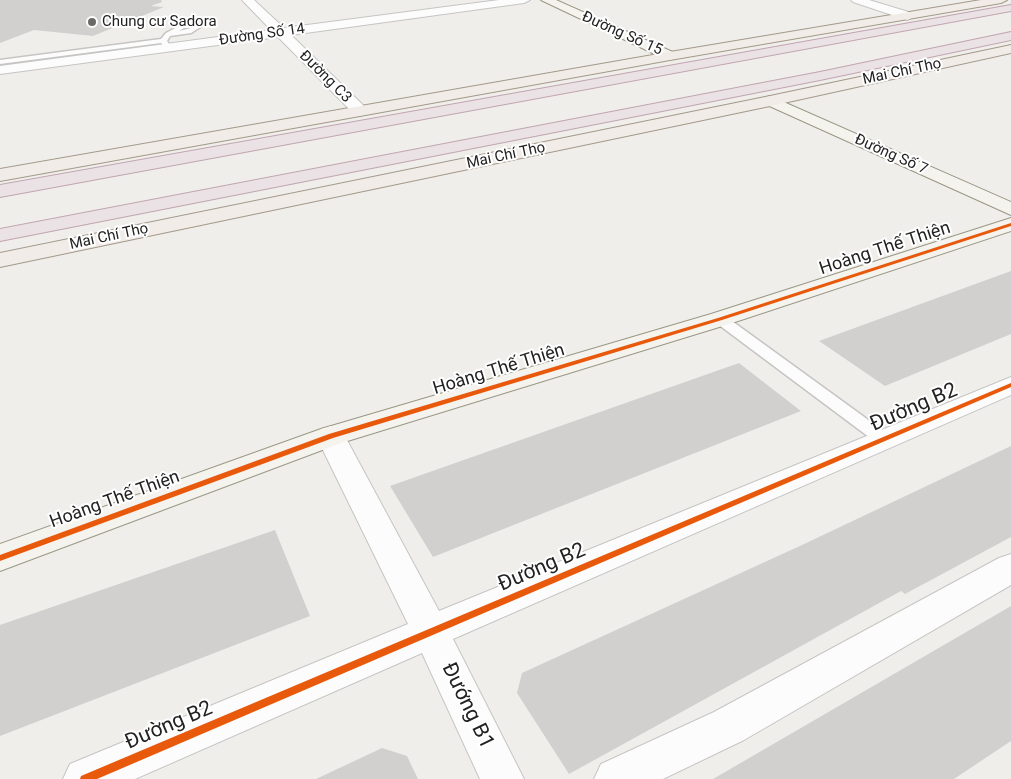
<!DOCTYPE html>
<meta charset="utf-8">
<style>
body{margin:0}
canvas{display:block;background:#f0eeeb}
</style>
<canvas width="1011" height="779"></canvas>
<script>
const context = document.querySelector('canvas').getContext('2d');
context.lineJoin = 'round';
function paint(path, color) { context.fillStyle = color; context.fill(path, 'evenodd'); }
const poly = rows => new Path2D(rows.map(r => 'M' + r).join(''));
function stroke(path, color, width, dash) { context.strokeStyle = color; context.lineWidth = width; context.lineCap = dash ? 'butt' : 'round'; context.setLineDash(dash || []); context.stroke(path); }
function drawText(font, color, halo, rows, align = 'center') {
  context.font = font + ' Roboto,sans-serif'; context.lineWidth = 4; context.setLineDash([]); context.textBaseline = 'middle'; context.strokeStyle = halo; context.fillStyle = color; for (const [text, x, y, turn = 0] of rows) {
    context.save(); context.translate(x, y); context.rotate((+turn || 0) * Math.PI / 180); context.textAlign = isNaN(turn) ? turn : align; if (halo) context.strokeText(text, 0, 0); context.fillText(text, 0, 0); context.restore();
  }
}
const building = poly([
 [0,0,161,0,162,2,151,6,164,7,93,36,34,30,0,43],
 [1011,271,1011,334,885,386,819,341],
 [739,363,801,411,433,557,390,486],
 [1011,446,1011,537,905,594,901,591,569,774,517,693,522,673,802,545],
 [275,530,310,616,0,736,0,625],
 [1011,606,1011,741,954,779,713,779],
 [382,748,407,756,418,779,316,779]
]);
const lane = poly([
 [200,23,203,25,202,26,191,33,170,36,167,41,172,48,168,50,161,43,0,64,0,60,161,39,166,33,181,25,200,23],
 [184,28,191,28,179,31,184,28],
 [720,315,725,316,889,435,891,439,889,443,883,444,877,443,715,322,713,319,715,316,720,315]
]);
const street = poly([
 [242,0,254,0,284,28,499,0,530,0,524,3,291,35,366,108,368,111,366,114,360,116,354,114,278,37,0,74,0,66,271,30,242,0],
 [851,0,869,0,912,13,914,16,908,20,904,19,853,2,851,0],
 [1011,377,1011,395,453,639,524,779,480,779,422,653,135,779,63,779,70,764,408,624,316,436,321,429,331,426,341,429,439,611,1011,377],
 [1011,554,1011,585,744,740,663,779,594,779,601,764,714,712,999,558,1011,554]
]);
const secondary = poly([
 [541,0,556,0,675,53,677,56,670,60,665,59,541,0],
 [770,96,1011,202,1011,215,765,104,762,101,765,98,770,96],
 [1011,218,1011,231,729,324,341,443,0,571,0,544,321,429,711,314,1011,218]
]);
const primary = poly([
 [981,0,1007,0,1001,3,670,60,0,181,0,169,670,52,981,0],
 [1011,45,1011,53,770,106,0,267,0,253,770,96,1011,45]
]);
const highway = poly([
 [1011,5,1011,11,0,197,0,185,1011,5],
 [1011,32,1011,40,820,80,0,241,0,229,820,72,1011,32]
]);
const cycleway = poly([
 [1011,223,1011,226,722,320,333,438,0,561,0,555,329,434,718,318,1011,223],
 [1011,383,1011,387,97,779,80,779,81,776,1011,383]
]);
const markers = [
 [92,22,5,"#6a6968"]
];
const farPoinames = [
 ["Chung cư Sadora",102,22]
];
const farStreetnames = [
 ["Đường Số 15",622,34,24],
 ["Đường Số 14",262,35,-8],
 ["Mai Chí Thọ",902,72,-12],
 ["Đường C3",325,77,45],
 ["Đường Số 7",891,155,24],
 ["Mai Chí Thọ",506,156,-12],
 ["Mai Chí Thọ",109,237,-12]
];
const streetNames = [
 ["Hoàng Thế Thiện",885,249,-18],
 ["Hoàng Thế Thiện",499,370,-17],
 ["Hoàng Thế Thiện",115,500,-20]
];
const nearStreetnames = [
 ["Đường B2",914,408,-23],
 ["Đường B2",542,568,-23],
 ["Đướng B1",467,706,64],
 ["Đường B2",169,726,-23]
];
paint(building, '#d2d0ce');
stroke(lane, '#c6c5c3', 3);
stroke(street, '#c6c5c3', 2);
stroke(secondary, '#999885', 2);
stroke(primary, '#a4998a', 2);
stroke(highway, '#c1a5b0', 2);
paint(lane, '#fdfcfc');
paint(street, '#fdfcfc');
paint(secondary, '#f4f3ee');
paint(primary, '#f1ece8');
paint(highway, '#eae2e4');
paint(cycleway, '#e8590c');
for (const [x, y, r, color] of markers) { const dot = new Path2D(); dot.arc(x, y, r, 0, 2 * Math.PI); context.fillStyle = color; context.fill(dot); stroke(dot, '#fff', 2); }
drawText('15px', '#222', '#fff', farPoinames, 'left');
drawText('15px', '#222', '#fff', farStreetnames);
drawText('18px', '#222', '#fff', streetNames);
drawText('21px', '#222', '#fff', nearStreetnames);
</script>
